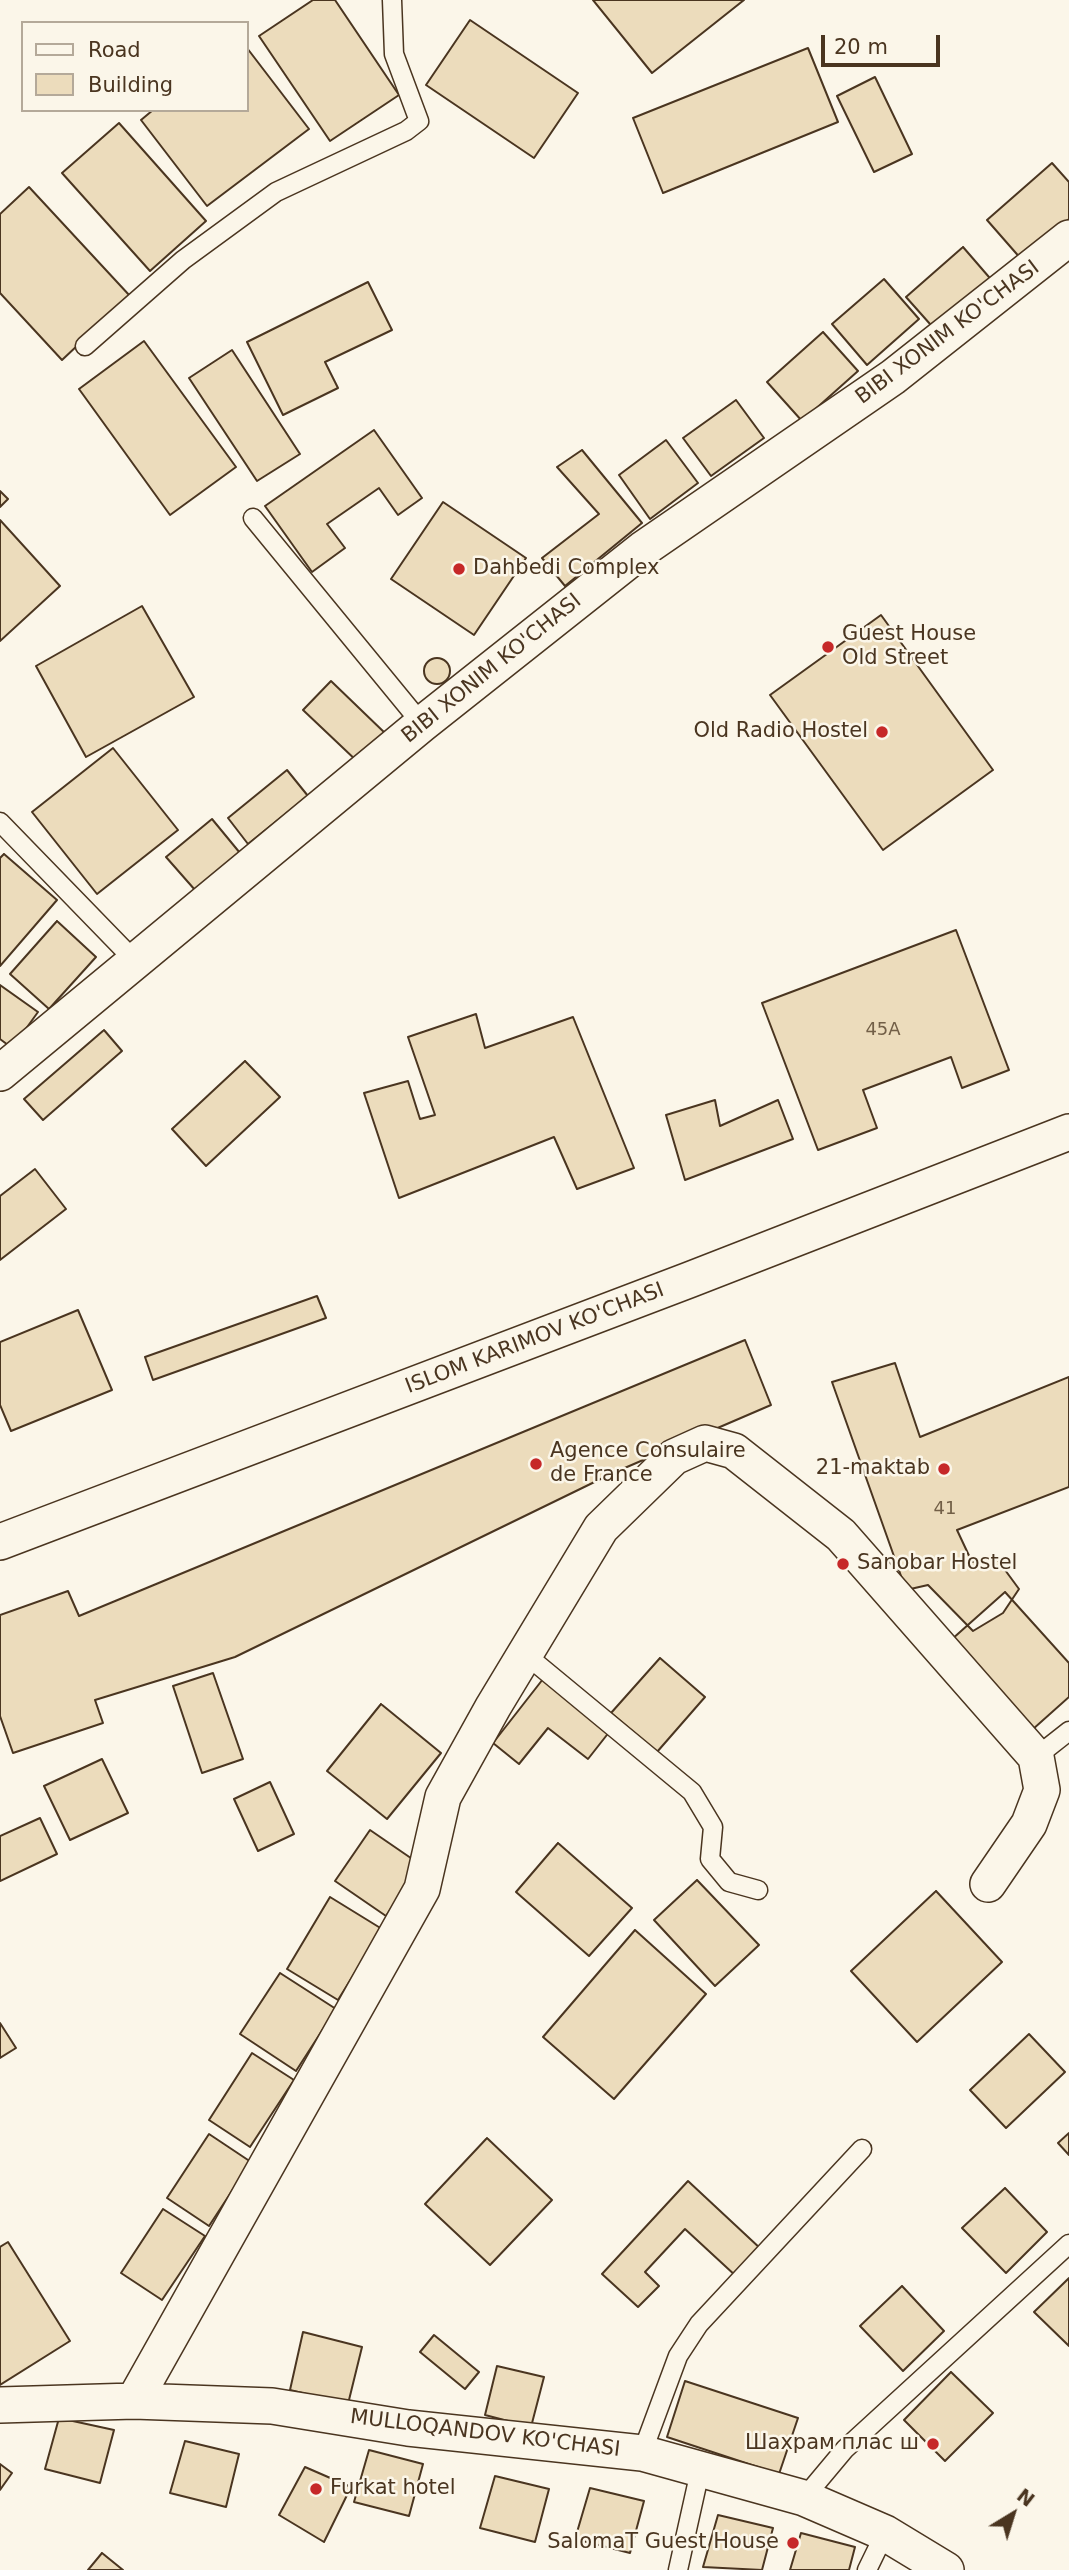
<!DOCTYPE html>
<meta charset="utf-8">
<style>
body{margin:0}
#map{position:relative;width:1069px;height:2570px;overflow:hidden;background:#fbf6e9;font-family:"DejaVu Sans",sans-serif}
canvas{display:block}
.legend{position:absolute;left:21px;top:21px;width:228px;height:91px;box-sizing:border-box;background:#fbf6e9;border:2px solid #b4a999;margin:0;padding:9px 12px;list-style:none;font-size:21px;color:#4a3520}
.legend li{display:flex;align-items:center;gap:14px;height:35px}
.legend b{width:35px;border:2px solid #b4a999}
.north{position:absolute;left:978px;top:2479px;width:70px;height:70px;-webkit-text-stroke:5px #fbf6e9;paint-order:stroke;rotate:38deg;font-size:19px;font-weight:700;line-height:28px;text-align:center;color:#4a3520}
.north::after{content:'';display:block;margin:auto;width:24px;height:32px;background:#4a3520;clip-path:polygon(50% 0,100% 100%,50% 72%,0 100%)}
.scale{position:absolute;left:821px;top:35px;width:119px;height:32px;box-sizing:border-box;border:4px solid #4a3520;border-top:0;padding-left:9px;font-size:21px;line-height:24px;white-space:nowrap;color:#4a3520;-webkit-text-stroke:5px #fbf6e9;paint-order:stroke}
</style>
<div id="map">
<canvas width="1069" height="2570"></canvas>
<ul class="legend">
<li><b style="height:9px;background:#fbf6e9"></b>Road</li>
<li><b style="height:19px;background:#ecdcbc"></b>Building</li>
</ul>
<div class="north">N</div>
<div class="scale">20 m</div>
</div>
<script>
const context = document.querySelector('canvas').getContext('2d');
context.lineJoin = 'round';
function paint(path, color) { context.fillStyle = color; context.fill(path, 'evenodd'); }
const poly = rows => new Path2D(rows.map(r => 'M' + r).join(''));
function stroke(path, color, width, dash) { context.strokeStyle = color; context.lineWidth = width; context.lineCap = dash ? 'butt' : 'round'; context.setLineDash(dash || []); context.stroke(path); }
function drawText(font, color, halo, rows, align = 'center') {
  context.font = font + ' "DejaVu Sans",sans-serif'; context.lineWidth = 5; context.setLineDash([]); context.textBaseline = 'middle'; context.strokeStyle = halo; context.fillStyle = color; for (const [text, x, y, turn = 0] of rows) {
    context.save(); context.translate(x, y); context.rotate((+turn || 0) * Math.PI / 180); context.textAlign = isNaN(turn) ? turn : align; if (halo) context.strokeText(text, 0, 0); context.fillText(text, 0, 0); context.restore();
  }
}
const building = poly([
 [313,0,335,0,399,95,330,141,259,36,313,0],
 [593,0,744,0,652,73,593,0],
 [470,20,578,93,534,158,426,85,470,20],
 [247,48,309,129,207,206,141,120,153,110,247,110,247,48],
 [808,48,838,122,663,193,633,118,808,48],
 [875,77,912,154,874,172,837,96,875,77],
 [119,123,206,221,150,271,62,173,119,123],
 [1052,163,1069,182,1069,219,1022,260,987,220,1052,163],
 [29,187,130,296,62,360,0,293,0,214,29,187],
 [963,247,995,284,938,333,906,297,963,247],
 [884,279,919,319,867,365,832,324,884,279],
 [368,282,392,330,325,362,338,388,283,415,247,342,368,282],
 [823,332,858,371,802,421,767,382,823,332],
 [144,341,236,467,170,515,79,389,144,341],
 [232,350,300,454,257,481,189,378,232,350],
 [736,400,764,438,711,476,683,438,736,400],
 [374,430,422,498,398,515,379,488,327,524,345,548,312,572,265,506,374,430],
 [666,440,698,483,650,519,619,475,666,440],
 [582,450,642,523,565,586,542,558,599,514,557,467,582,450],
 [0,491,8,499,0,507,0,491],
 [443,502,526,558,474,635,391,579,443,502],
 [0,520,60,586,0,641,0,520],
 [142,606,194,697,86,757,36,666,142,606],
 [881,615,993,770,883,850,770,695,881,615],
 '424 671a13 13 0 1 1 26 0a13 13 0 1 1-26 0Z',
 [331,681,387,735,360,764,303,710,331,681],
 [113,748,178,830,97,894,32,812,113,748],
 [287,770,308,796,248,844,228,818,287,770],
 [212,819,240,853,195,890,166,857,212,819],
 [4,854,57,900,0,966,0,858,4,854],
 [57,921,96,957,49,1009,10,974,57,921],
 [956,930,1009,1070,962,1088,951,1057,863,1090,877,1128,818,1150,762,1003,956,930],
 [0,985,38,1012,12,1048,0,1039,0,985],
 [476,1014,485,1048,573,1017,634,1168,577,1189,554,1137,399,1198,364,1093,408,1081,420,1119,435,1115,408,1037,476,1014],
 [104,1030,122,1051,43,1120,24,1099,104,1030],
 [245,1061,280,1097,206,1166,172,1129,245,1061],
 [715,1100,720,1126,778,1100,793,1139,685,1180,666,1115,715,1100],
 [35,1169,66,1209,0,1260,0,1196,35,1169],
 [317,1296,326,1318,153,1380,145,1357,317,1296],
 [78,1310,112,1390,11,1431,0,1405,0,1342,78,1310],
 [745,1340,771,1405,613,1473,235,1657,95,1700,103,1723,13,1753,0,1716,0,1615,68,1591,79,1616,745,1340],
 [895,1363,920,1437,1069,1377,1069,1487,957,1530,972,1562,994,1555,1019,1589,1003,1613,973,1631,928,1585,906,1590,832,1382,895,1363],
 [1005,1592,1069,1663,1069,1697,1023,1738,942,1648,1005,1592],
 [660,1658,705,1697,657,1752,611,1713,660,1658],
 [213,1673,243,1759,202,1773,173,1686,213,1673],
 [543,1679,610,1731,588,1759,548,1728,519,1764,493,1743,543,1679],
 [381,1704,441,1753,387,1819,327,1771,381,1704],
 [102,1759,128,1813,70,1840,44,1786,102,1759],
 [270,1782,294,1834,258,1851,234,1799,270,1782],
 [40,1818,57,1854,0,1881,0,1836,40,1818],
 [370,1830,421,1865,386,1916,335,1881,370,1830],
 [558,1843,632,1908,589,1956,516,1892,558,1843],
 [697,1880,759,1945,715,1986,654,1920,697,1880],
 [936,1891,1002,1962,917,2042,851,1971,936,1891],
 [330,1897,382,1929,338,2000,287,1969,330,1897],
 [635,1930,706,1994,614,2099,543,2037,635,1930],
 [280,1973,336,2009,296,2071,240,2034,280,1973],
 [0,2023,16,2048,0,2058,0,2023],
 [1029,2034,1065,2072,1006,2128,970,2090,1029,2034],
 [252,2053,294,2080,250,2147,209,2120,252,2053],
 [1069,2133,1069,2155,1058,2143,1069,2133],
 [209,2134,251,2162,209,2226,167,2198,209,2134],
 [487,2138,552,2200,490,2265,425,2204,487,2138],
 [688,2181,762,2250,737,2277,685,2229,645,2272,659,2286,638,2307,602,2274,688,2181],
 [1005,2188,1047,2232,1006,2273,962,2228,1005,2188],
 [163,2209,205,2236,162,2300,121,2273,163,2209],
 [8,2242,70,2341,0,2385,0,2247,8,2242],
 [1069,2278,1069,2346,1034,2312,1069,2278],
 [902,2286,944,2331,903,2371,860,2326,902,2286],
 [303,2332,362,2347,348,2404,290,2390,303,2332],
 [434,2335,479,2372,465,2389,420,2352,434,2335],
 [497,2366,544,2377,531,2427,485,2415,497,2366],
 [951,2372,993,2413,945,2461,904,2420,951,2372],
 [685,2381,798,2418,779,2474,667,2437,685,2381],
 [59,2418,114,2430,100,2483,45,2469,59,2418],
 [185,2441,239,2454,226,2507,170,2493,185,2441],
 [369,2450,423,2464,409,2516,354,2502,369,2450],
 [0,2464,12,2473,0,2490,0,2464],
 [305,2467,351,2487,324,2542,279,2515,305,2467],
 [495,2476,549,2489,535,2542,480,2528,495,2476],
 [590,2488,644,2501,630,2553,575,2539,590,2488],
 [718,2515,773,2528,762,2570,703,2567,718,2515],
 [801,2533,855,2547,849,2570,790,2570,801,2533],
 [102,2553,123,2570,88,2570,102,2553]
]);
const lane = poly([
 [85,346,183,260,276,192,406,131,419,121,394,54,392,0],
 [253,518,422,724],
 [0,822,135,961],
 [525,1654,692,1792,713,1827,710,1859,729,1882,758,1890],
 [1036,1757,1069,1731],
 [642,2453,678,2356,699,2324,862,2149],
 [804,2498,845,2449,1069,2244],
 [678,2570,700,2471],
 [867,2570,885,2533]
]);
const street = poly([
 [0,1073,422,724,643,549,893,377,1069,238],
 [0,1542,689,1280,1069,1132],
 [134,2401,422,1889,443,1797,493,1707,601,1528,674,1457,705,1443,734,1451,841,1535,1036,1757,1042,1790,1029,1824,988,1884],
 [0,2405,134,2401,272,2406,408,2428,642,2453,804,2498,885,2533,946,2570]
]);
const markers = [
 [459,569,7,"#c62828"],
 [828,647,7,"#c62828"],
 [882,732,7,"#c62828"],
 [536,1464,7,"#c62828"],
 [944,1469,7,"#c62828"],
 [843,1564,7,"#c62828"],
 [933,2444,7,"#c62828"],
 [316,2489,7,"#c62828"],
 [793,2543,7,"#c62828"]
];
const numberNames = [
 ["45A",883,1030],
 ["41",945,1509]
];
const streetNames = [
 ["BIBI XONIM KO'CHASI",948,333,-37],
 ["BIBI XONIM KO'CHASI",492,669,-39],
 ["ISLOM KARIMOV KO'CHASI",535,1339,-21],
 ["MULLOQANDOV KO'CHASI",485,2434,7]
];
const poiNames = [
 ["Dahbedi Complex",473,569],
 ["Guest House",842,635],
 ["Old Street",842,659],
 ["Old Radio Hostel",868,732,"right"],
 ["Agence Consulaire",550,1452],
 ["de France",550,1476],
 ["21-maktab",930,1469,"right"],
 ["Sanobar Hostel",857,1564],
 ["Шахрам плас ш",919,2444,"right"],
 ["Furkat hotel",330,2489],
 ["SalomaT Guest House",779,2543,"right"]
];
paint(building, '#ecdcbc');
stroke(building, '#4a3520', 2);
stroke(lane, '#4a3520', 21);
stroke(street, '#4a3520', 38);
stroke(lane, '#fbf6e9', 18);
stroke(street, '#fbf6e9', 35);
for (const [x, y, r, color] of markers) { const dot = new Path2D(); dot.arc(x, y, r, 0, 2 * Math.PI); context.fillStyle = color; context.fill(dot); stroke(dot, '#fbf6e9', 2.5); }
drawText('18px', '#725f47', null, numberNames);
drawText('21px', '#4a3520', '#fbf6e9', streetNames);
drawText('21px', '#4a3520', '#fbf6e9', poiNames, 'left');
</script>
